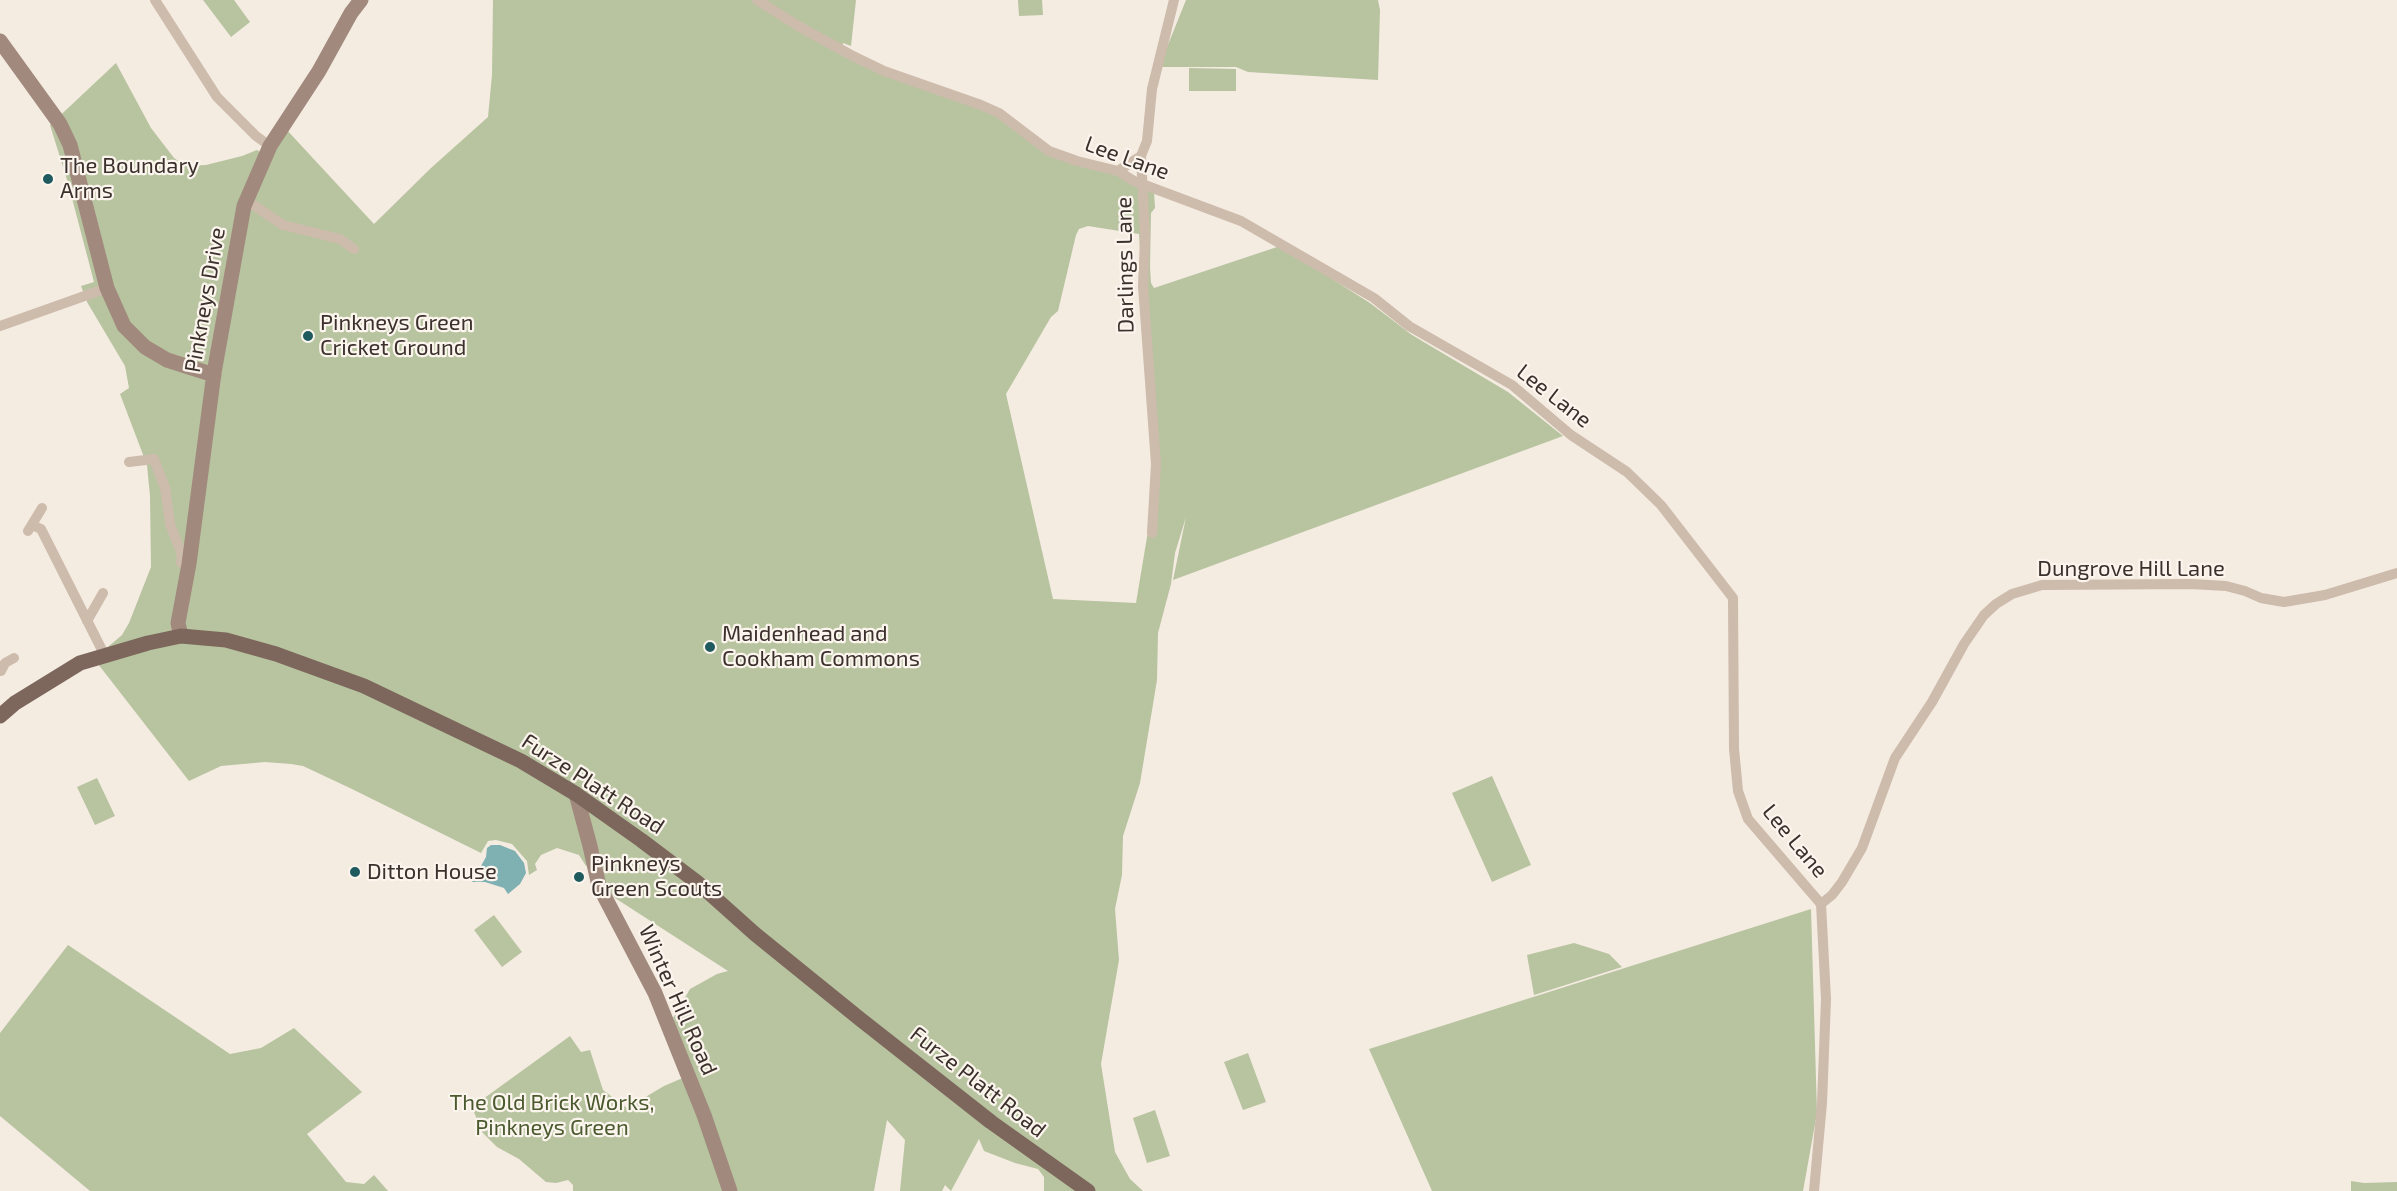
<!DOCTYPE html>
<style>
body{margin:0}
canvas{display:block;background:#f4ebe1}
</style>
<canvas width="2397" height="1191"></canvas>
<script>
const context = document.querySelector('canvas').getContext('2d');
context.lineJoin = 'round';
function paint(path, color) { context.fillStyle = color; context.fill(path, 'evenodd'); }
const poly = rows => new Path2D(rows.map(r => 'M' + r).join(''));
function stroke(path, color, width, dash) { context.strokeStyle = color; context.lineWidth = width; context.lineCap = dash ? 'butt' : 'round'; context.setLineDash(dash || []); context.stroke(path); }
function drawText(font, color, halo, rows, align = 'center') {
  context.font = font + ' "Exo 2",sans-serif'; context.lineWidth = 4.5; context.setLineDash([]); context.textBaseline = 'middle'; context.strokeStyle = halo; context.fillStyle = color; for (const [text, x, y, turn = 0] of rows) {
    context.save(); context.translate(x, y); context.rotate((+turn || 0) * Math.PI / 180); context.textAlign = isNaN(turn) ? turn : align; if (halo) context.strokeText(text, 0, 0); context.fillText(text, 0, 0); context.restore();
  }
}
const green = poly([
 [203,0,234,0,250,22,231,37],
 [493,0,753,0,807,35,999,116,1030,139,1154,191,1155,208,1151,213,1150,267,1151,283,1154,288,1280,246,1370,303,1412,335,1508,392,1563,436,1173,580,1186,517,1175,553,1171,584,1158,633,1157,680,1140,783,1123,836,1122,875,1115,909,1119,960,1101,1064,1115,1152,1130,1179,1143,1191,1044,1191,1044,1177,1038,1169,1015,1163,984,1151,979,1139,951,1191,945,1185,942,1191,900,1191,905,1140,887,1120,874,1191,737,1191,673,1018,690,989,717,974,728,971,615,898,604,884,596,857,586,866,579,855,557,848,541,855,535,864,537,870,529,875,527,861,512,844,496,840,488,841,481,853,352,789,303,766,291,764,265,762,221,766,189,781,98,664,109,646,122,635,129,623,151,567,150,496,147,465,120,394,129,388,125,366,87,302,81,286,94,282,68,183,50,125,116,63,151,128,174,158,185,166,206,165,242,156,257,150,265,155,285,128,374,224,431,168,488,117,492,75],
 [1088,226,1139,234,1155,489,1136,603,1053,599,1006,394,1051,317,1058,311,1076,235,1079,229],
 [761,0,856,0,851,46,843,43,843,46],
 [1018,0,1042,0,1043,15,1019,16],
 [1186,0,1378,0,1380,10,1378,80,1248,72,1236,67,1159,67],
 [1189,68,1236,69,1236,91,1189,91],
 [1492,776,1531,865,1492,882,1452,793],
 [97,778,115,816,95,825,77,787],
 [1811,909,1817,1113,1803,1191,1432,1191,1369,1049],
 [494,915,522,952,502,967,474,930],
 [1574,943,1609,954,1622,967,1534,995,1527,955],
 [68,945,230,1054,261,1048,294,1028,362,1092,307,1134,346,1182,364,1184,374,1175,388,1191,90,1191,0,1116,0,1033],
 [570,1036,581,1052,590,1050,603,1090,627,1108,664,1086,685,1077,724,1191,573,1191,573,1185,568,1180,556,1183,546,1182,519,1159,497,1147,482,1132,472,1107],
 [1248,1053,1266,1102,1243,1110,1224,1062],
 [1155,1110,1170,1156,1147,1163,1133,1118],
 [2351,1181,2364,1183,2397,1182,2397,1191,2351,1191]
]);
const water = poly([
 [491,845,500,845,515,851,524,863,526,873,520,884,508,894,504,888,485,882,472,882,486,857,487,848]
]);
const street = poly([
 [155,0,217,97,256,136,270,146],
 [757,0,800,27,851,55,884,71,981,105,999,113,1049,151,1077,161,1118,171,1134,181,1241,221,1374,298,1409,326,1512,385,1571,435,1627,472,1661,505,1733,598,1734,749,1738,791,1748,819,1821,904,1826,999,1822,1103,1814,1191],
 [1118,171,1141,156],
 [246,200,283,225,340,239,354,249],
 [0,326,107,288],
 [129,462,154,459,165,488,170,524,182,555,181,563,189,564],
 [32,525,41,529,105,656],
 [28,531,42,508],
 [1152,533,1156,464,1143,286,1145,238,1141,156,1147,141,1152,89,1174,0],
 [87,621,103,593],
 [1,671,5,663,14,658],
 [1821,904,1832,895,1842,882,1862,848,1895,758,1932,702,1964,644,1984,615,1996,604,2012,594,2042,585,2191,584,2226,586,2245,591,2261,598,2284,602,2325,595,2397,573]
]);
const secondary = poly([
 [0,41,60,124,70,145,107,288,124,326,145,347,167,360,214,375],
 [181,636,178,623,189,564,214,373,244,206,270,146,319,71,351,13,361,0],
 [576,794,590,846,599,886,655,993,704,1115,730,1191]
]);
const primary = poly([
 [0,716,15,703,80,663,148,643,181,636,226,640,276,654,364,686,521,761,576,794,641,840,698,883,755,934,860,1019,991,1122,1088,1191]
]);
const markers = [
 [48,179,6,"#1f5a5e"],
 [308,336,6,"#1f5a5e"],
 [710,647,6,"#1f5a5e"],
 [355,872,6,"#1f5a5e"],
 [579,877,6,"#1f5a5e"]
];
const streetNames = [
 ["Lee Lane",1127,158,20],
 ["Darlings Lane",1125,265,-91],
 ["Pinkneys Drive",205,300,-80],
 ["Lee Lane",1554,396,38],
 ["Dungrove Hill Lane",2131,569],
 ["Furze Platt Road",593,784,33],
 ["Lee Lane",1795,841,50],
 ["Winter Hill Road",678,1000,66],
 ["Furze Platt Road",978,1082,38]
];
const poiNames = [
 ["The Boundary",60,166],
 ["Arms",60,191],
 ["Pinkneys Green",320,323],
 ["Cricket Ground",320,348],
 ["Maidenhead and",722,634],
 ["Cookham Commons",722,659],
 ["Pinkneys",591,864],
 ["Green Scouts",591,889],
 ["Ditton House",367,872]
];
const parkNames = [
 ["The Old Brick Works,",552,1103],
 ["Pinkneys Green",552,1128]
];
paint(green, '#b8c4a0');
paint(water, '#7fb0b2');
stroke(street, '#cdbbac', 10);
stroke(secondary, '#a18a7d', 15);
stroke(primary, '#7d675c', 15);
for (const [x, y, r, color] of markers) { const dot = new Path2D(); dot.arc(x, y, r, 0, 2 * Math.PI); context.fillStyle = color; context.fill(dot); stroke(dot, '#fbf5ee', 2); }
drawText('22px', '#3b302b', '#fbf5ee', streetNames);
drawText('22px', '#3b302b', '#fbf5ee', poiNames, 'left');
drawText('22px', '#4a5a2e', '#fbf5ee', parkNames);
</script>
